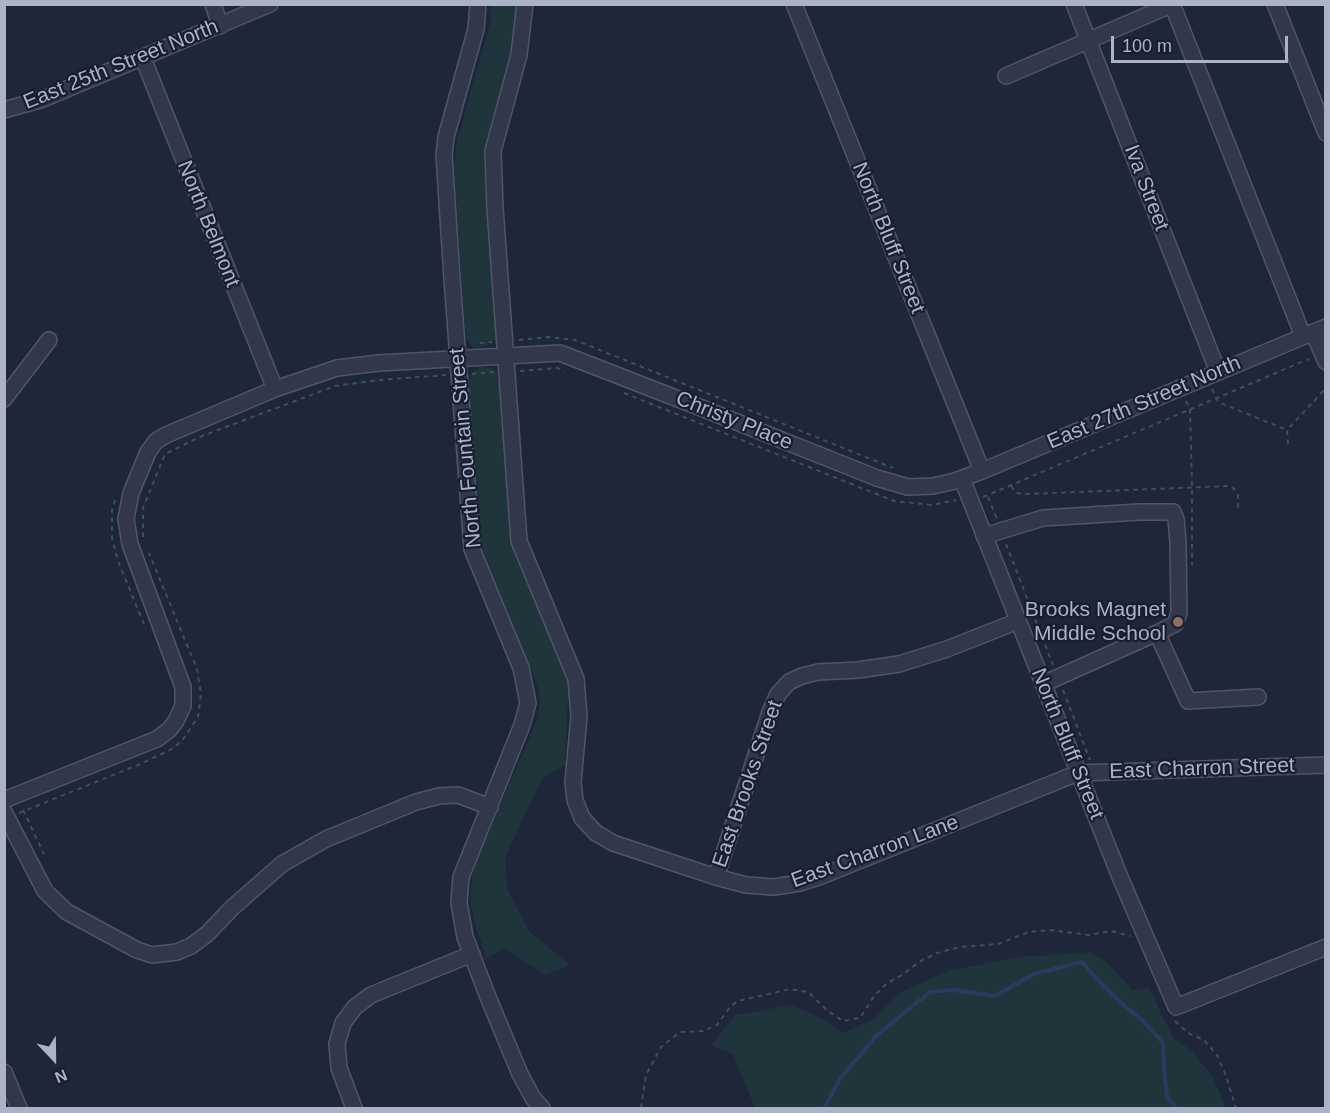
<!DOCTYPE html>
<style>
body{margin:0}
#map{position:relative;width:1330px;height:1113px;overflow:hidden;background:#1e263a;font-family:Helvetica,sans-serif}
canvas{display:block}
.frame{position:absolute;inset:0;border:6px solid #acb2c7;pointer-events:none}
.north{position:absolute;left:24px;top:1029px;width:60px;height:60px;-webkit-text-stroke:4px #181e2f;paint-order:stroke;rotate:158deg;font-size:16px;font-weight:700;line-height:24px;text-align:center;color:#acb2c7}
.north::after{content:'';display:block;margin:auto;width:21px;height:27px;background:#acb2c7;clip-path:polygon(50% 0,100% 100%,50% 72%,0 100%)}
.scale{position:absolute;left:1111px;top:36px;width:177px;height:27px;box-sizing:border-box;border:3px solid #acb2c7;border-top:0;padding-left:8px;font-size:18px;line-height:21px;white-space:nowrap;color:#acb2c7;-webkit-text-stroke:4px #181e2f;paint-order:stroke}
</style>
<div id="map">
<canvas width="1330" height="1113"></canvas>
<div class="frame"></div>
<div class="north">N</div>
<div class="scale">100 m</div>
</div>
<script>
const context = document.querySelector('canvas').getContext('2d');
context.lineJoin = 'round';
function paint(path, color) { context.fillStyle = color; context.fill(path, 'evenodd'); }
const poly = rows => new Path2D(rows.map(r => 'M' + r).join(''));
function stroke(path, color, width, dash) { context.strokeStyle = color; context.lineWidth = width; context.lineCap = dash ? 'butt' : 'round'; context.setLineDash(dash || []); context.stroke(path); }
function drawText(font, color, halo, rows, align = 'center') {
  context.font = font + ' Helvetica,sans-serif'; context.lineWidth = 4.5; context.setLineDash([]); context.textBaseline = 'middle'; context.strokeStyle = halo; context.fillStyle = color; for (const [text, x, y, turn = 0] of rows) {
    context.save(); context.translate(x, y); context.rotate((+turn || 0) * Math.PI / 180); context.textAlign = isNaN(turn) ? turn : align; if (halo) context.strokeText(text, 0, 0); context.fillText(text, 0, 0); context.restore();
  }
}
const green = poly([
 [490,5,519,5,514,54,487,153,485,170,499,336,492,343,484,347,473,348,467,339,465,328,454,168,457,140,491,21],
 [482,367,492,368,498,375,513,542,567,678,568,697,565,765,542,778,505,858,508,891,529,931,570,965,546,975,504,949,486,958,476,927,471,905,471,885,475,863,538,718,540,699,537,684,481,545,478,527,468,382,473,372],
 [1091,952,1107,962,1132,990,1149,988,1174,1039,1191,1050,1213,1077,1226,1108,755,1108,733,1054,711,1046,735,1015,791,1005,823,1019,843,1033,875,1018,901,992,951,970,1020,957]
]);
const stream = poly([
 [824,1108,840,1079,877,1035,930,992,953,990,995,996,1034,974,1082,962,1094,976,1120,1002,1143,1021,1163,1043,1164,1069,1167,1097,1176,1108]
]);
const path = poly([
 [519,340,549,337,575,340,893,468],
 [480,343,492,342],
 [520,371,557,368,565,371],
 [472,374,494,372],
 [1212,389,1218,402,1287,430],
 [624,393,894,501,932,505,956,500],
 [1186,401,1190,409,1192,487,1192,565],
 [1288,444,1287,430,1326,388],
 [1011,486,1016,493,1028,494,1230,486,1234,489,1238,495,1238,508],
 [983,497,1309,359],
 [988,497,997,519],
 [115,500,112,511,112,538,118,561,146,629],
 [143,537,143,508,165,454,202,436,335,386,379,380,446,375],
 [1006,544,1053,665],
 [1063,690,1090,760],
 [23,810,44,854],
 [19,813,138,765,170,750,182,741,198,717,201,694,197,669,149,553],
 [1175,1021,1188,1033,1204,1040,1217,1055,1226,1076,1236,1108],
 [641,1108,646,1075,661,1047,680,1032,703,1031,717,1025,730,1007,738,1001,790,989,808,992,828,1011,843,1021,860,1018,875,995,886,984,902,975,919,962,937,953,960,947,998,944,1029,932,1050,930,1089,935,1111,931,1131,936]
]);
const minor = poly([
 [213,4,220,26],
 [478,4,476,29,446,137,444,155,452,278,472,549,521,668,528,703,522,725,461,877,459,903,465,937,488,997,520,1074,533,1098,542,1108],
 [525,4,519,55,493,151,495,208,519,541,576,679,579,716,573,782,575,800,582,818,596,833,613,843,716,877,746,885,774,887,800,883,819,877,1078,773,1326,765],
 [794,4,982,471],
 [1074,4,1218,372],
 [1172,4,1303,336],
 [1275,4,1326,133],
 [143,58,275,389],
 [1006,76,1173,4],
 [4,110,43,99,270,4],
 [1313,332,1326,362],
 [4,399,49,340],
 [962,479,1120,877,1176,1007,1326,947],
 [984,536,1043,518,1139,512,1173,512,1176,519,1178,542,1179,613,1175,624,1157,633,1043,684],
 [1157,633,1188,701,1258,697],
 [4,800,157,739,169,730,176,721,183,706,183,687,130,544,126,519,131,493,148,452,156,441,166,435,275,389,337,368,379,363,560,353,704,409,877,478,908,487,933,486,955,481,982,471,1326,327],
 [4,812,45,891,67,912,137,950,152,955,177,952,191,946,207,934,233,907,282,864,326,839,416,802,439,796,458,795,490,807],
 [716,877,770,712,778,694,789,682,802,676,818,672,858,670,899,664,947,649,1018,621],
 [4,1072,19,1108],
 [354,1108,339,1068,337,1044,343,1023,355,1007,371,995,472,954]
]);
const markers = [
 [1178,622,6,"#8d6e63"]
];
const streetNames = [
 ["East 25th Street North",121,65,-22],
 ["Iva Street",1146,188,69],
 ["North Belmont",208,224,68],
 ["North Bluff Street",888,238,68],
 ["East 27th Street North",1144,403,-23],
 ["Christy Place",734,421,22],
 ["North Fountain Street",466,448,-95],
 ["North Bluff Street",1067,744,68],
 ["East Charron Street",1202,769,-2],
 ["East Brooks Street",748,784,-71],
 ["East Charron Lane",875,852,-20]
];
const poiNames = [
 ["Brooks Magnet",1166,610],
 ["Middle School",1166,634]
];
paint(green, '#20343b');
stroke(stream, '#2c3a5f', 4);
stroke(minor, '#505568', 18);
stroke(path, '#3e5159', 2, [4.5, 4.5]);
stroke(minor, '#32384a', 15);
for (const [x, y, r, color] of markers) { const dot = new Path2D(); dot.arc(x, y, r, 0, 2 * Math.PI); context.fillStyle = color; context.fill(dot); stroke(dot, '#181e2f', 2); }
drawText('21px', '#acb2c7', '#181e2f', streetNames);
drawText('21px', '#acb2c7', '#181e2f', poiNames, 'right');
</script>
